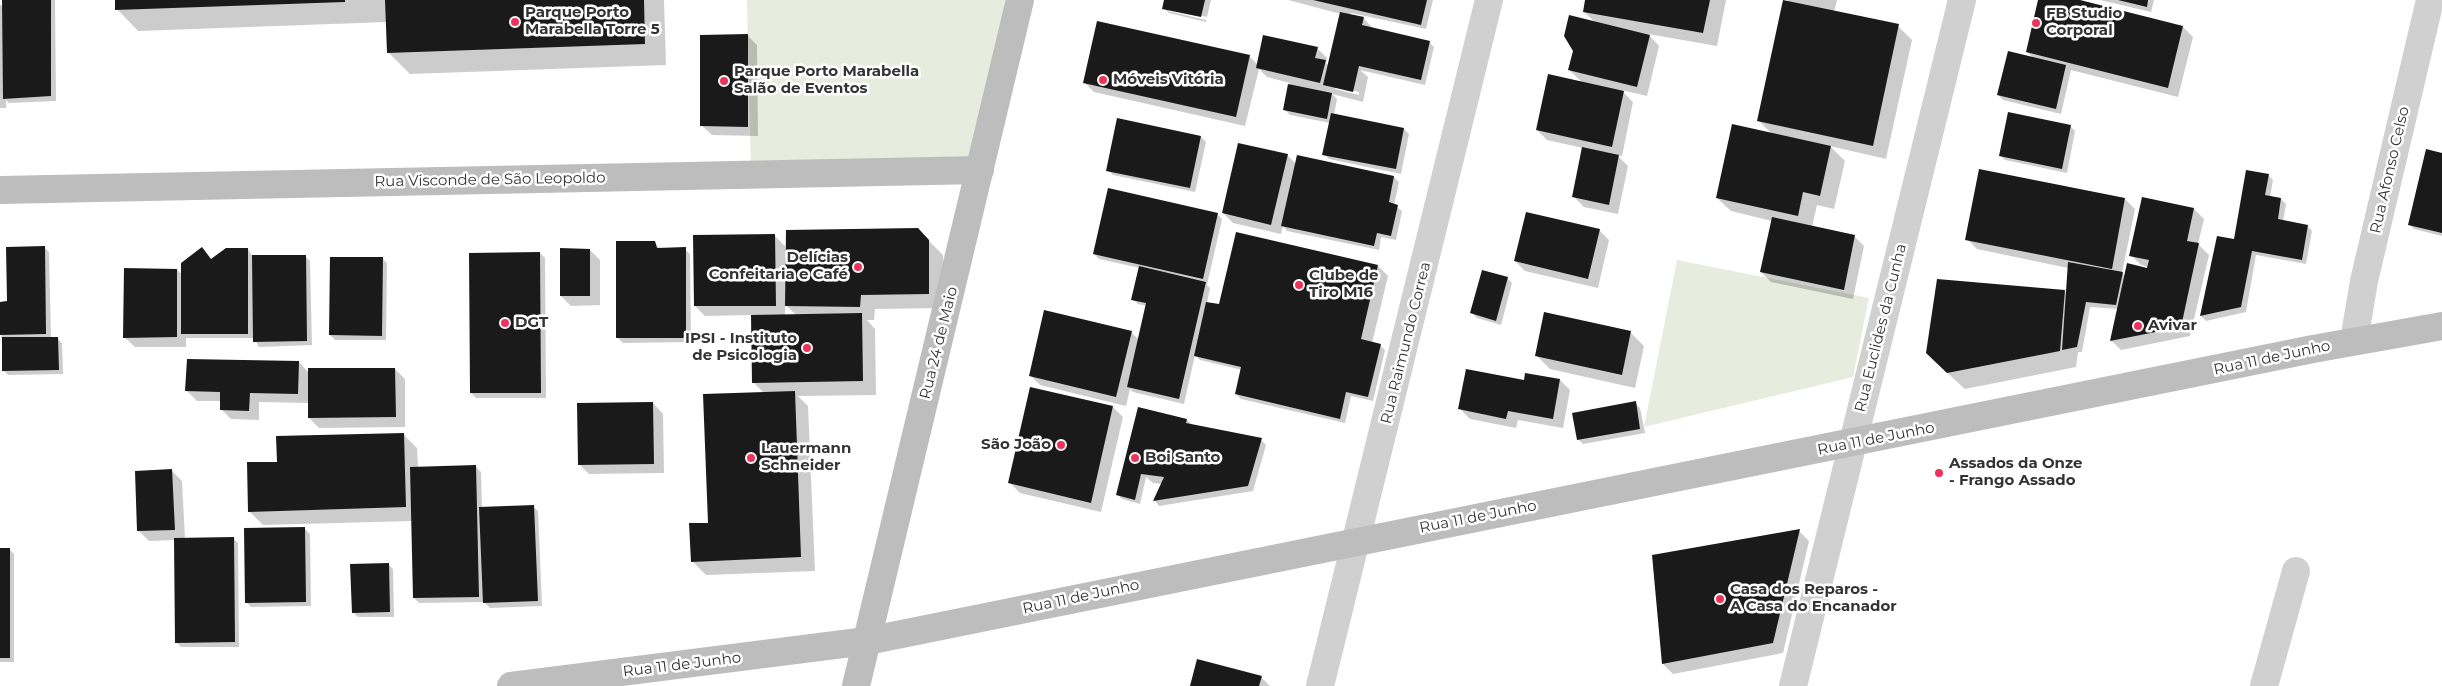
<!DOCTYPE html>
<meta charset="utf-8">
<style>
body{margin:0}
canvas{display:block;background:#fff}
</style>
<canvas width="2442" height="686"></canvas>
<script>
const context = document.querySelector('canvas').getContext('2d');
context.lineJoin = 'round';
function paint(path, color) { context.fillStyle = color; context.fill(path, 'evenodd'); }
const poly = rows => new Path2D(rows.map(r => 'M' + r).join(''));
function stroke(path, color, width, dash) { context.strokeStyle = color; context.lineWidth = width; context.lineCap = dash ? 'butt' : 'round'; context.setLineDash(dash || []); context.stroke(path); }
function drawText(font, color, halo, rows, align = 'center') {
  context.font = font + ' Montserrat,sans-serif'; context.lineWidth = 5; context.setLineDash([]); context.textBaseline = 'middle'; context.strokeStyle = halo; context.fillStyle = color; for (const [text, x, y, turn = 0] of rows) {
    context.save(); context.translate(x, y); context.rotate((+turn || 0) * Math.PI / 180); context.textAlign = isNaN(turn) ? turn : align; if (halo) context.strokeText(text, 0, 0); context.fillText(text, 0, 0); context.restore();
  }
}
const green = poly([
 [747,0,1019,0,980,170,751,175],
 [1677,260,1869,298,1853,377,1644,427]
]);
const shadow = poly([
 [3,0,55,0,56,101,9,103,6,100,6,108,0,108,0,4,3,7],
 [116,0,664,0,666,65,410,74,388,52,387,22,138,31,117,9],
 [1165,0,1211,0,1207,17,1168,8,1168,11,1206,20,1206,22,1169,13,1164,8],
 [1288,0,1433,0,1426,29,1351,13,1350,15,1363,18,1373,28,1429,42,1434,47,1425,85,1360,70,1368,77,1363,102,1332,94,1337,99,1334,115,1404,129,1409,134,1401,174,1329,159,1324,154,1330,123,1290,115,1285,110,1290,83,1267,77,1259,69,1245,126,1094,92,1084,82,1249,56,1258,65,1317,48,1327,58,1326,63,1329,66,1341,14],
 [1335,87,1359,92,1359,95,1335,89],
 [1587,0,1726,0,1717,46,1648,34,1659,46,1647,96,1621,90,1633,102,1622,156,1617,155,1628,166,1618,214,1584,207,1573,196,1583,148,1547,140,1537,130,1583,83,1569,70,1595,22,1584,12],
 [1787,0,1837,0,1834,12,1898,26,1912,40,1886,159,1830,146,1845,161,1834,209,1817,205,1812,227,1854,236,1864,246,1853,299,1771,282,1761,272,1772,221,1731,211,1717,198,1773,135,1758,120,1790,2],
 [2039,0,2075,0,2183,27,2193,37,2178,97,2071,70,2061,114,2003,100,1998,95,2033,58,2027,52],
 [2100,0,2154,0,2151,12],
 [747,35,757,45,758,136,712,135,701,125],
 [1118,120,1201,137,1206,142,1195,192,1113,175,1108,170],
 [2070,126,2075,131,2067,173,2005,160,2000,155],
 [2442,154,2442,236,2414,229,2409,224],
 [1287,155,1296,164,1298,156,1394,177,1399,182,1394,205,1402,211,1396,240,1381,237,1379,250,1287,231,1283,226,1281,234,1233,223,1223,213],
 [1980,171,2125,199,2135,209,2122,273,2125,276,2148,269,2148,267,2141,265,2131,255,2194,209,2204,219,2198,244,2209,255,2190,336,2121,350,2111,340,2118,309,2090,307,2082,352,2078,352,2076,367,1965,389,1944,370,2064,291,2067,294,2068,268,1977,249,1967,239],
 [2268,175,2273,180,2270,197,2281,199,2286,204,2283,222,2307,226,2312,231,2306,264,2256,255,2246,312,2206,321,2201,316,2218,237,2235,240],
 [1217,214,1222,219,1207,285,1210,288,1207,303,1223,307,1378,266,1388,276,1372,343,1380,345,1385,350,1373,401,1351,396,1345,423,1241,399,1236,394,1242,370,1200,360,1195,355,1184,404,1133,392,1130,389,1126,406,1040,385,1030,375,1131,332,1139,340,1147,306,1138,304,1133,299,1140,268,1099,259,1094,254],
 [917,229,943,255,943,308,875,309,874,320,867,320,875,329,876,395,798,396,808,406,815,571,706,575,692,561,764,393,753,382,752,315,705,316,695,306,775,236,785,246,785,259,787,259],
 [785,304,797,316,785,316],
 [1599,230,1609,240,1598,288,1525,271,1515,261],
 [654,242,660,249,685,249,690,254,691,342,623,343,618,338],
 [44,247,49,252,51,338,57,338,62,343,63,374,8,375,3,370,0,303,8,303],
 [248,249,253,257,305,256,310,261,312,345,259,347,254,338,186,338,186,347,135,347,124,337,177,270,183,275,212,260],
 [590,250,600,260,600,305,571,306,561,296],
 [540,253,545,258,546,398,476,398,471,393],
 [382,258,387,263,386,340,335,340,330,335],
 [1507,278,1512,283,1501,325,1477,318,1472,313],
 [1630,332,1644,346,1635,388,1550,369,1536,355],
 [299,362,309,373,395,369,405,379,405,427,319,428,309,418,309,403,259,402,259,420,231,419,221,409,221,401,197,401,187,391],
 [1560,380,1570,390,1563,428,1518,420,1516,428,1470,419,1460,409,1525,382],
 [1031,388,1113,407,1123,417,1101,512,1020,493,1010,483],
 [653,403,663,414,664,473,589,474,579,464],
 [1635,403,1640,408,1645,433,1583,444,1578,439],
 [1139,409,1187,420,1193,426,1261,440,1266,445,1253,491,1159,506,1155,501,1162,484,1153,483,1146,477,1140,504,1122,499,1117,494],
 [403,434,417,448,418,468,476,467,481,472,482,508,533,506,538,511,542,606,490,608,484,602,419,603,414,598,412,521,263,525,249,511,278,463],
 [172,471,182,481,185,539,233,538,238,543,239,647,181,647,176,642,175,540,149,541,139,531],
 [305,529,310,534,311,606,251,607,246,602],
 [1799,531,1809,541,1783,653,1673,674,1663,664,1653,556],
 [0,549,9,549,14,554,14,662,0,662],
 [388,564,393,569,394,617,358,617,353,612],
 [1261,677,1270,686,1192,686]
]);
const building = poly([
 [2,0,51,0,51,96,3,99],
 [115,0,345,0,345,2,115,10],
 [385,0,644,0,645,44,387,53],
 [1164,0,1205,0,1201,17,1162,9],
 [1313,0,1427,0,1421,25],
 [1585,0,1710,0,1703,33,1583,12],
 [1783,0,1899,24,1873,146,1757,121],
 [2038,0,2080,0,2183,26,2168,88,2026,52],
 [2118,0,2148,0,2147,7],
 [1340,12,1364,17,1362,25,1430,41,1421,80,1359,66,1353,92,1323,85],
 [1569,15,1650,35,1637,87,1568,70,1573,51,1564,36],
 [1097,21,1250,55,1236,117,1083,83],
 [748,34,748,127,700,126,700,35],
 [1263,35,1318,47,1315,58,1326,60,1320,83,1256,68],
 [2008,51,2066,65,2056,109,1997,95],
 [1548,74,1624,91,1612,147,1536,130],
 [1288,84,1332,93,1327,119,1283,110],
 [2008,112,2071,125,2062,169,1999,156],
 [1331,113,1404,128,1396,169,1322,155],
 [1117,118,1201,136,1190,188,1106,171],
 [1732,124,1831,146,1820,196,1803,192,1798,216,1716,198],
 [1238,143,1288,154,1271,225,1222,213],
 [1582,147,1619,155,1609,205,1572,197],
 [2426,149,2442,153,2442,233,2408,225],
 [1297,155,1394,176,1389,202,1398,205,1391,236,1377,233,1374,246,1281,226],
 [1979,169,2125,198,2112,269,1965,240],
 [2246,170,2269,174,2265,195,2281,198,2278,219,2308,225,2302,260,2252,251,2241,307,2200,316,2217,236,2234,239],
 [1108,188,1218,213,1203,279,1093,254],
 [2142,197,2194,208,2187,241,2199,243,2181,327,2110,341,2127,263,2147,268,2149,260,2129,256],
 [1526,212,1600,229,1588,279,1514,261],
 [1772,217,1855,235,1844,290,1760,272],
 [918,228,929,240,929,294,861,295,860,307,785,306,786,230],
 [1236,232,1378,265,1361,339,1381,344,1368,397,1346,392,1340,419,1235,394,1241,367,1194,356,1206,302,1219,304],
 [775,234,776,306,694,306,693,235],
 [616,241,655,241,657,248,686,247,686,338,616,338],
 [45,246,46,334,0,335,0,302,7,301,6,247],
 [202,247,211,259,226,248,248,248,248,334,181,334,181,263],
 [560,248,590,249,590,296,560,296],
 [540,252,541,393,470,393,469,253],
 [252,255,306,255,307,341,253,342],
 [330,257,383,257,382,336,329,335],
 [2068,262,2123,272,2116,305,2086,302,2077,347,2062,350],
 [1139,266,1206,282,1179,399,1127,387,1146,303,1131,300],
 [124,268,177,269,177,337,123,338],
 [1482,270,1508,277,1496,321,1470,313],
 [1937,279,2065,290,2060,351,1947,373,1926,353],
 [1044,310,1132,331,1116,397,1029,376],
 [1544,312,1631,331,1622,375,1535,356],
 [862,313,863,381,752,383,751,315],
 [2,337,58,337,59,370,2,371],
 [187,359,299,361,298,394,250,393,249,411,220,410,220,392,185,391],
 [308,368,395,368,396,417,308,418],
 [1466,369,1524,380,1525,373,1560,379,1553,419,1508,411,1506,419,1458,409],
 [1030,387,1113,406,1091,503,1008,483],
 [795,391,801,557,691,562,689,523,708,523,703,394],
 [1636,401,1640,429,1577,440,1572,413],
 [653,402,654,464,578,465,577,403],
 [1138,407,1187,419,1186,423,1262,438,1248,486,1153,501,1164,477,1141,474,1135,500,1116,495],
 [404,433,406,507,248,512,247,462,277,462,276,436],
 [476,465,479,597,413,598,410,467],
 [172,469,175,530,137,531,135,471],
 [534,505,538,601,483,603,479,507],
 [305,527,306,602,245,603,244,528],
 [1800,529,1773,643,1662,664,1652,555],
 [234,537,235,642,175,643,174,538],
 [0,548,10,548,10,658,0,658],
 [389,563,390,612,352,613,350,564],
 [1197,659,1262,676,1259,686,1190,686]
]);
const street = poly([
 [2354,341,2364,281,2430,0],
 [1320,686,1489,0],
 [1793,686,1962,0],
 [2264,686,2296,571]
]);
const secondary = poly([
 [0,190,980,170],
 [511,686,867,641,2313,349,2442,326],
 [856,686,1020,0]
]);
const markers = [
 [515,22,5,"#ed325c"],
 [2036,23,5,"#ed325c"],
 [1103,80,5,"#ed325c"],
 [724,81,5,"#ed325c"],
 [858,267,5,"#ed325c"],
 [1299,285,5,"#ed325c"],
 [505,323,5,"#ed325c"],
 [2138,326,5,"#ed325c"],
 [807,348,5,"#ed325c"],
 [1061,445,5,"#ed325c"],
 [751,458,5,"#ed325c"],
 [1135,458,5,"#ed325c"],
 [1939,473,5,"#ed325c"],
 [1720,599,5,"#ed325c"]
];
const poiNames = [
 ["Parque Porto",525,13],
 ["Marabella Torre 5",525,30],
 ["FB Studio",2046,14],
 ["Corporal",2046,31],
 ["Parque Porto Marabella",734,72],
 ["Salão de Eventos",734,89],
 ["Móveis Vitória",1113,80],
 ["Delícias",848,258,"right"],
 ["Confeitaria e Café",848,275,"right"],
 ["Clube de",1309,276],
 ["Tiro M16",1309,293],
 ["DGT",515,323],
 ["Avivar",2148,326],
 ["IPSI - Instituto",797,339,"right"],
 ["de Psicologia",797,356,"right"],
 ["São João",1051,445,"right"],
 ["Lauermann",761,449],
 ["Schneider",761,466],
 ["Boi Santo",1145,458],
 ["Assados da Onze",1949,464],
 ["- Frango Assado",1949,481],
 ["Casa dos Reparos -",1730,590],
 ["A Casa do Encanador",1730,607]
];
const streetNames = [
 ["Rua Afonso Celso",2390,170,-77],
 ["Rua Visconde de São Leopoldo",490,180,-1],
 ["Rua Euclides da Cunha",1881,328,-76],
 ["Rua 24 de Maio",939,343,-76],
 ["Rua Raimundo Correa",1406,343,-76],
 ["Rua 11 de Junho",2272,358,-12],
 ["Rua 11 de Junho",1876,439,-11],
 ["Rua 11 de Junho",1478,517,-11],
 ["Rua 11 de Junho",1081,597,-12],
 ["Rua 11 de Junho",682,665,-7]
];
paint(green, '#e8ecde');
paint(shadow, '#0003');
paint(building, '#1a1a1a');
stroke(street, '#d0d0d0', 28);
stroke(secondary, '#bdbdbd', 28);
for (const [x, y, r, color] of markers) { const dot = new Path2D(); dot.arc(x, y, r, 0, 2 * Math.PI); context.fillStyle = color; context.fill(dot); stroke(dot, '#fff', 2); }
drawText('bold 15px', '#333', '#fff', poiNames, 'left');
drawText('15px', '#333', '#fff', streetNames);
</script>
